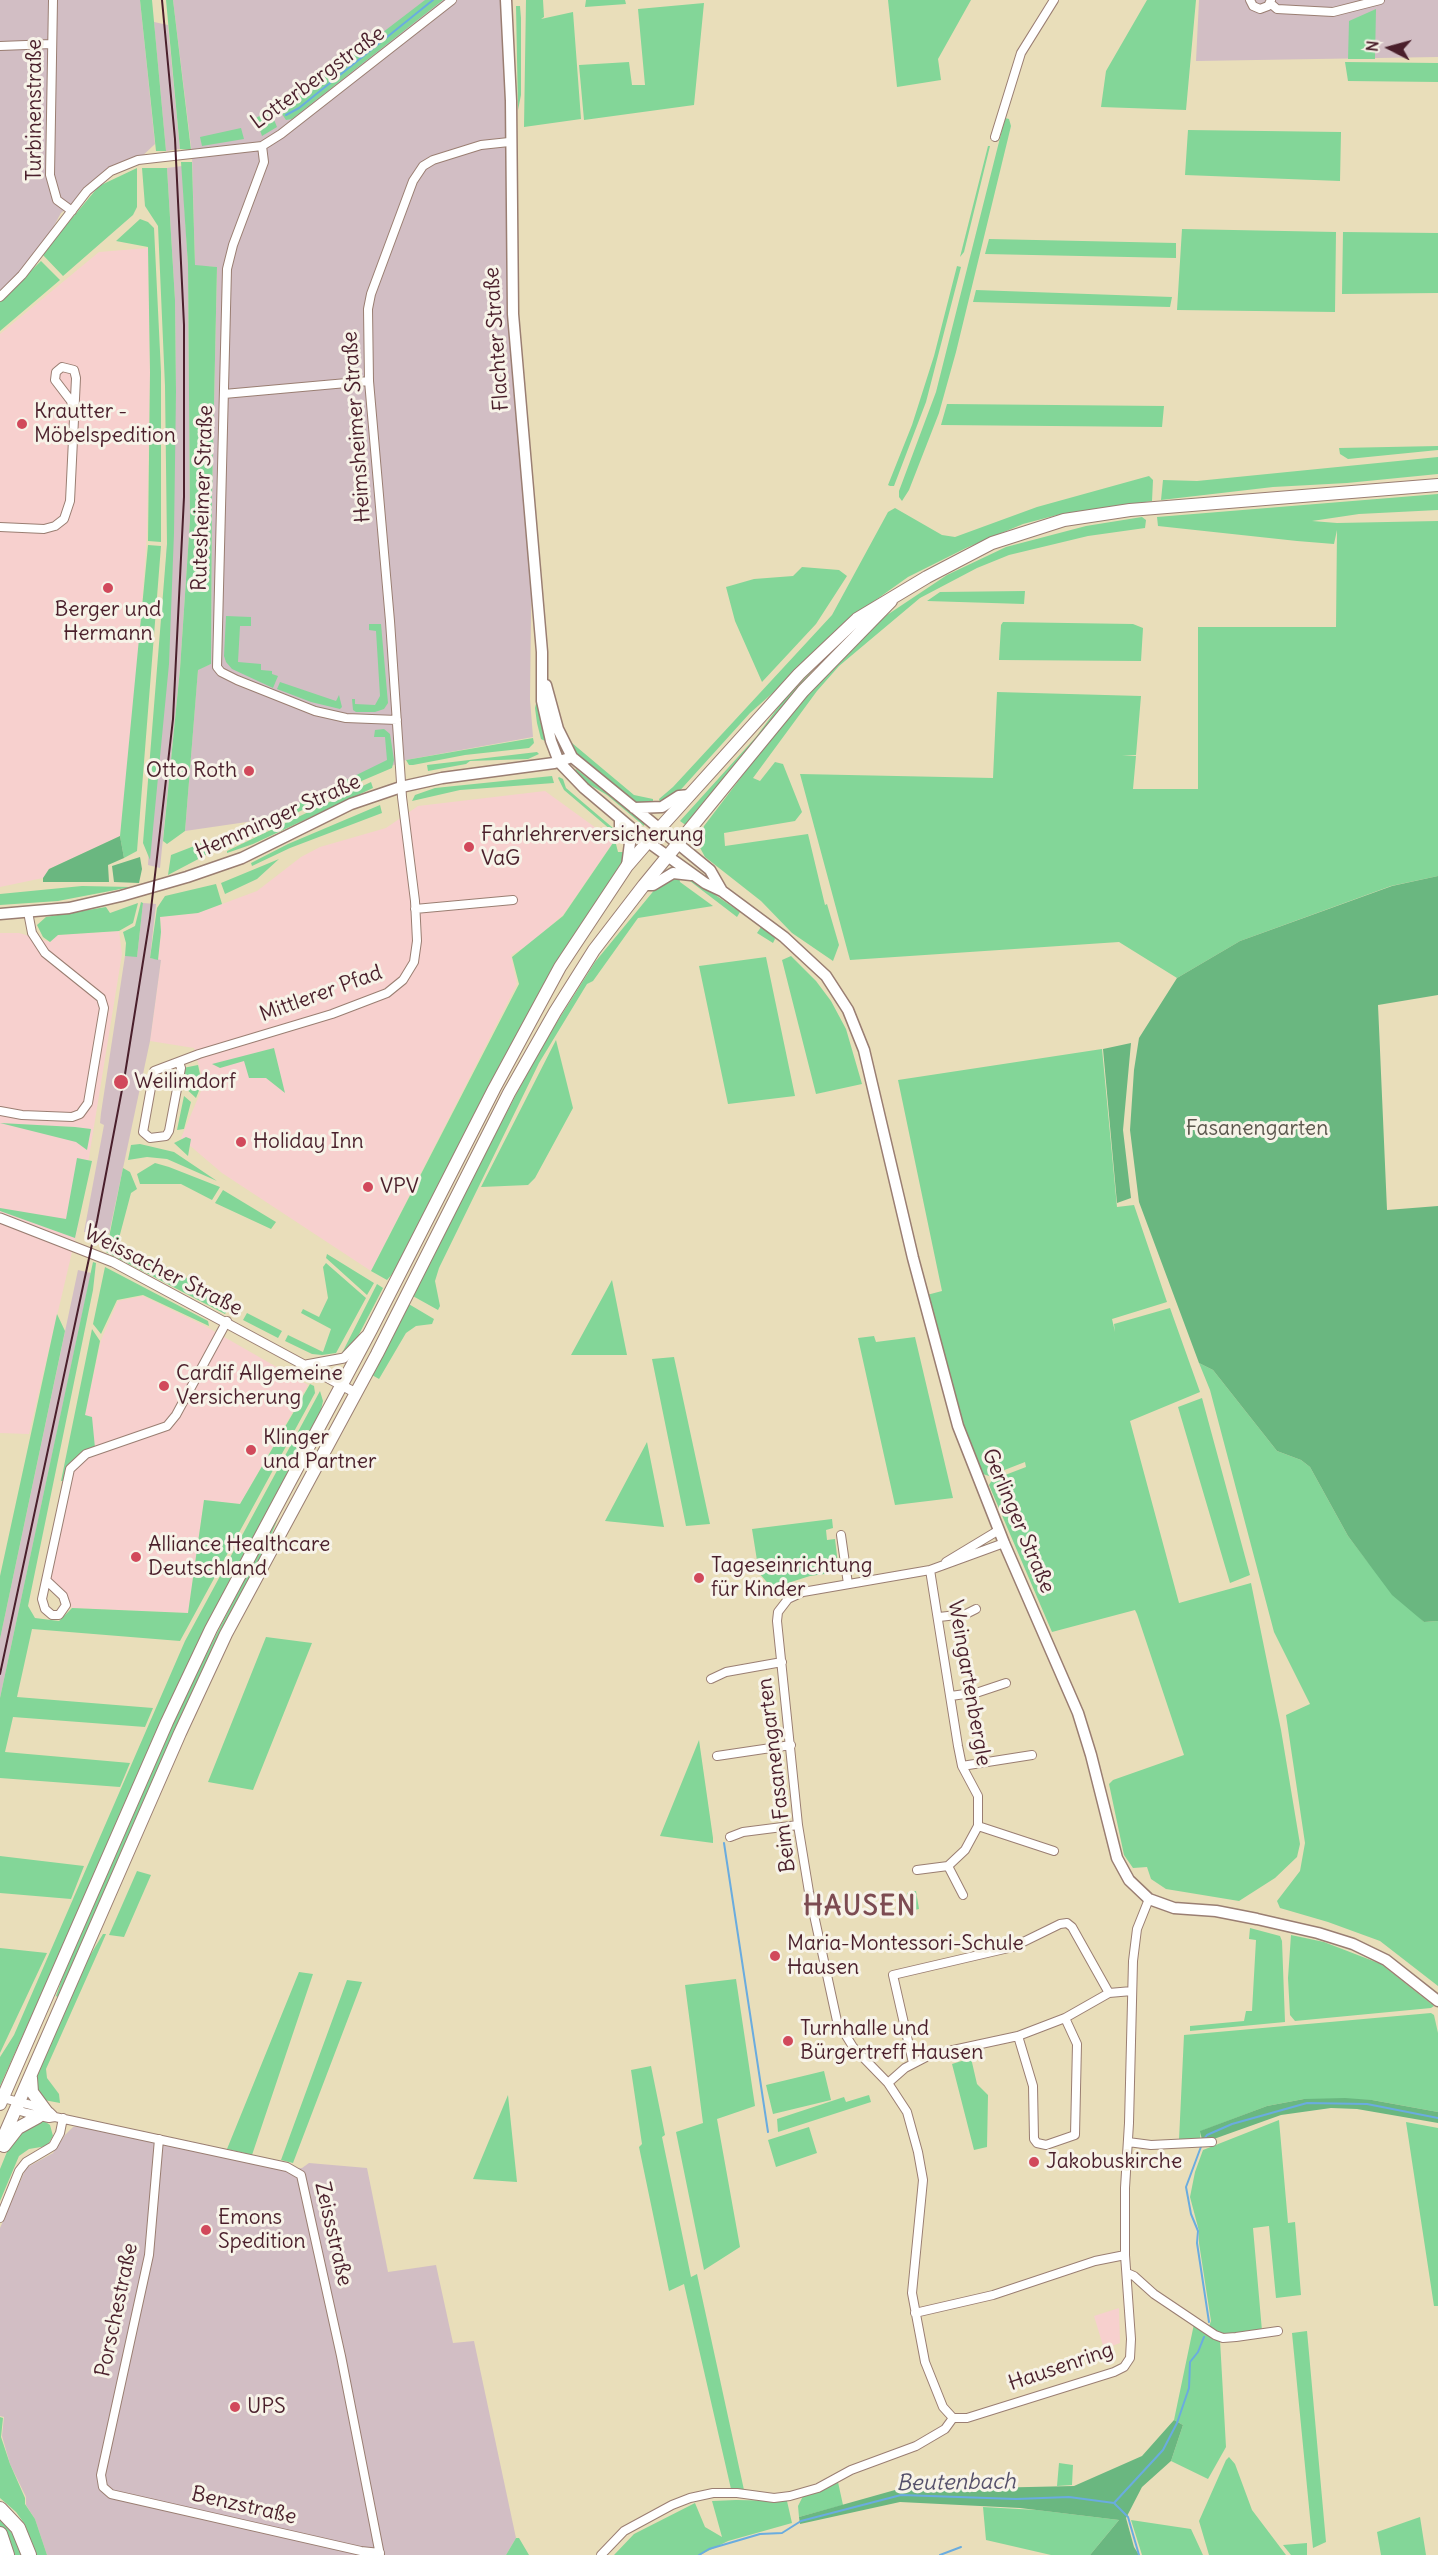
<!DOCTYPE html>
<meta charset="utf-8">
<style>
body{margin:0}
#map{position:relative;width:1438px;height:2555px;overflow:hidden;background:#e9deba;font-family:Delius,sans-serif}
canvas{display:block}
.north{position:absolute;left:1360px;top:18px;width:60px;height:60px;-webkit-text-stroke:4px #f7f3e8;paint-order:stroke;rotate:276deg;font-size:16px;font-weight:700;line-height:24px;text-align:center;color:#4a1f2b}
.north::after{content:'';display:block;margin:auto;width:21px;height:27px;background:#4a1f2b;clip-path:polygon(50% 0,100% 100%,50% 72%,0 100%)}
</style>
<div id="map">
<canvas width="1438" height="2555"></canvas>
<div class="north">N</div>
</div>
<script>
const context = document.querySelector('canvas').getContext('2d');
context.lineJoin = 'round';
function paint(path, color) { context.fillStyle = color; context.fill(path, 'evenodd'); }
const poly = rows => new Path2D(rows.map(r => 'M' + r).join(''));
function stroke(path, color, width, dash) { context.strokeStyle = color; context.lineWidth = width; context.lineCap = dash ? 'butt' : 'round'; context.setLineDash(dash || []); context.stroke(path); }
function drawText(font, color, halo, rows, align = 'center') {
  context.font = font + ' Delius,sans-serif'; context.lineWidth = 6; context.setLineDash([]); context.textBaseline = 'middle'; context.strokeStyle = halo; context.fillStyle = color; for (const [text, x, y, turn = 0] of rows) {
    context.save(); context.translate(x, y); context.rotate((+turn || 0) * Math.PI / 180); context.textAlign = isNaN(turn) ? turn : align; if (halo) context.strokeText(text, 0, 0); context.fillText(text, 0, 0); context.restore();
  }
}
const built = poly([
 [148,248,150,374,147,533,137,678,120,836,49,869,43,878,0,887,0,334,99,252],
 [545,791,614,841,563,915,528,945,511,955,517,984,371,1271,222,1173,181,1138,204,1084,194,1048,150,1041,161,960,158,960,161,932,160,917,198,913,257,891,301,857,320,847,386,828,418,806],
 [119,931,122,954,77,1231,29,1434,0,1433,0,933,19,933,50,942,57,935],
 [143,1296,205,1326,308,1385,240,1504,204,1500,188,1613,72,1608,50,1578,101,1340,118,1301],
 [1119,2308,1120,2343,1104,2349,1094,2316]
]);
const industrial = poly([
 [0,0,140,0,155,144,138,160,126,164,87,191,61,213,38,255,0,297],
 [173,0,504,0,513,314,532,536,530,699,533,737,406,760,328,792,281,817,185,831,198,669,211,664,212,496,217,267,195,266,192,155],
 [1199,0,1438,0,1438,57,1196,61],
 [154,22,168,25,180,149,166,151],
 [182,166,188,265,190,520,180,669,160,868,148,865,176,392,175,300,167,168],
 [143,903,156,904,150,958,161,960,150,1041,109,1234,84,1232,104,1125,100,1123,101,1113,125,956,137,956],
 [78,1270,91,1273,0,1698,0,1639],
 [79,2126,277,2169,302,2168,309,2163,367,2168,388,2272,436,2265,453,2343,474,2341,516,2538,506,2555,47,2555,35,2519,26,2505,26,2497,10,2464,2,2436,4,2417,0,2416,0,2228,26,2168,53,2153,65,2135,73,2127]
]);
const green = poly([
 [140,0,152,0,166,151,156,151],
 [166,0,173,0,191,150,180,149],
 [425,0,443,0,292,119,286,120,280,111],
 [526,0,543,0,544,17,541,19,573,12,581,119,524,127],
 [586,0,625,0,626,4,585,7],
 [888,0,971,0,938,59,941,80,897,87],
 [1147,0,1196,0,1186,110,1101,107,1106,71],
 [704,3,694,105,584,120,579,65,629,62,632,85,645,85,638,9],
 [516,6,520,6,521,18,521,95,518,110],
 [1376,9,1375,59,1348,59,1349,21],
 [1345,62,1438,63,1438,82,1348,81],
 [270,110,277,127,262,136,256,118],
 [1005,118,1009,119,1011,126,956,352,939,413,909,490,902,501,899,497,899,491,936,392],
 [241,128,244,139,202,146,200,137],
 [1188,130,1341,132,1340,181,1185,175],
 [988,146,990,146,964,252,960,257],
 [181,162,192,162,195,265,217,267,212,496,211,664,198,670,185,831,167,844,163,841,180,669,190,520,188,265],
 [137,168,137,207,133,215,63,276,42,254,99,186],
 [142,168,167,168,175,300,176,392,174,533,169,664,150,860,143,843,167,544,165,386,158,226,145,206],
 [140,219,148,222,154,228,161,372,161,542,148,541,150,372,148,247,116,241],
 [1182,229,1336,232,1335,312,1177,310],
 [1343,232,1438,233,1438,293,1342,294],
 [989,239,1176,243,1176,258,985,254],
 [41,261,60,280,0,331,0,301],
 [957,266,961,267,926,402,894,486,890,486,888,485,912,425,934,356],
 [976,290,1172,297,1170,307,973,302],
 [947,404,1164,406,1162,427,941,425],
 [1438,446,1438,450,1348,459,1340,454,1339,448],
 [1438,457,1438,474,1347,483,1273,487,1161,500,1163,480,1197,481],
 [1149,476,1153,480,1152,501,1057,515,1023,524,966,548,908,577,849,619,776,690,750,713,675,796,660,803,659,799,673,787,832,615,888,512,895,508,942,535,955,537,1037,507],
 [1438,494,1438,510,1359,514,1312,521,1337,523,1438,521,1438,876,1391,886,1240,941,1177,978,1119,942,850,960,800,774,993,778,997,692,1141,696,1136,755,1122,755,1136,756,1133,789,1198,789,1198,627,1336,627,1337,530,1334,544,1297,541,1158,526,1157,517],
 [1142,517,1146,520,1145,528,1088,536,1009,555,977,568,920,598,839,666,817,691,753,778,760,781,775,762,783,764,802,812,795,821,724,833,725,846,808,834,825,905,827,904,839,945,833,961,792,933,761,901,705,857,698,844,704,826,765,746,813,688,858,640,887,615,947,575,1006,547,1086,526],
 [148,545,161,546,137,851,124,858,120,836],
 [802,567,839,570,847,576,816,624,762,682,735,621,726,587,754,579,793,576],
 [1025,591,1024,604,927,601,940,592],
 [226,616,251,617,251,626,240,626,238,662,261,664,261,670,272,671,272,674,278,676,273,688,232,669,226,662,224,656],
 [1003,622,1133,624,1143,628,1141,661,999,660,1001,625],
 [369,624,381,624,388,703,384,709,375,712,356,712,353,710,352,699,355,699,355,704,375,705,380,696,376,631,369,630],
 [817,665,687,826,680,821,756,737,782,702],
 [280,682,336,701,339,695,342,707,340,709,311,702,277,689],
 [538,695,540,719,545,741,541,739,537,723,535,708],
 [384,729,390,734,394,760,392,768,345,788,285,819,283,811,387,760,385,737,374,737,375,730],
 [533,738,534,743,529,748,465,755,413,765,409,765,406,760],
 [566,738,634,795,653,799,653,804,636,803,626,797,580,757],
 [537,752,539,754,528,759,470,761,466,764,428,771,427,765],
 [576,769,645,823,644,826,607,795,582,780,574,772],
 [552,776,554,783,460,790,412,801,415,795,435,788],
 [559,777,563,779,566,788,613,828,611,830,564,790,558,778],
 [371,782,373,788,253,844,227,853,227,851],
 [380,805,382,813,290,848,252,866,251,863,288,844],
 [267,826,246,839,209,853,207,842],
 [615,840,618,852,625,852,624,861,401,1264,387,1280,371,1271,519,984,512,957,563,916],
 [202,843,206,855,168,875,171,855],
 [279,859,257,879,225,894,221,883],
 [679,877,680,882,713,906,638,918,593,981,587,984,539,1063,439,1268,435,1281,440,1306,438,1310,411,1295,540,1049,595,962,656,888],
 [686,878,695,881,740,912,737,917],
 [216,884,222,904,198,913,160,917,161,932,158,960,150,958,157,908,165,896],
 [82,886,131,887,58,901,0,905,0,894],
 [141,902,143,903,137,957,125,956,126,943,123,932,135,926],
 [138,903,133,923,119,931,58,935,50,942,43,937,37,925,46,917,106,907,110,913],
 [761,927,773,935,775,939,773,943,757,933],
 [791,956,816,981,831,1001,846,1029,862,1084,816,1094,782,960],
 [766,957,795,1096,728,1104,699,966],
 [556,1040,573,1108,535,1178,528,1185,481,1187],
 [274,1048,285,1093,266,1078,249,1078,244,1061,220,1068,212,1064],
 [1102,1049,1117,1207,1134,1205,1167,1302,1112,1319,1115,1332,1114,1324,1170,1308,1200,1392,1130,1421,1179,1603,1251,1583,1281,1730,1300,1844,1297,1857,1275,1878,1239,1901,1166,1889,1151,1879,1147,1867,1133,1868,1124,1855,1109,1784,1113,1780,1184,1755,1137,1614,1135,1610,1052,1632,989,1485,992,1480,1026,1467,1025,1462,989,1476,983,1474,942,1369,923,1296,942,1291,898,1080],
 [198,1065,202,1083,196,1098,181,1084,183,1068],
 [184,1096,191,1102,184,1129,177,1130],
 [0,1123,75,1127,91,1129,87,1150,76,1142],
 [186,1137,191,1139,188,1156,174,1143],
 [140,1144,174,1152,217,1181,167,1159,147,1157,128,1160,131,1145],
 [77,1158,92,1161,75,1238,0,1211,0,1208,66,1219],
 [155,1163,169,1167,220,1187,212,1200,181,1184,140,1184,137,1174],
 [123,1168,130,1172,137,1189,131,1193,118,1242,233,1302,225,1314,106,1252],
 [223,1190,276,1222,271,1229,215,1203],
 [327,1254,374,1283,367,1295,326,1258],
 [93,1262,96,1263,93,1290,28,1606,35,1618,59,1621,72,1608,188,1613,204,1500,240,1504,310,1384,314,1386,315,1393,180,1641,32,1629,17,1697,153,1708,145,1727,13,1717,5,1752,130,1763,120,1787,0,1778,0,1698],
 [326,1263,366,1298,336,1353,322,1355,312,1354,285,1341,288,1335,323,1352,331,1329,301,1313,303,1309,319,1317,328,1298,323,1267],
 [105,1267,208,1321,209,1326,143,1295,117,1300,101,1334,93,1324],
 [612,1280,627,1355,571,1355],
 [377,1284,383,1288,354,1344,341,1355],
 [407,1303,434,1319,432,1324,416,1326,406,1333,379,1379,372,1375],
 [247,1313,282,1331,278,1338,243,1320],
 [57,1314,65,1331,0,1639,0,1576],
 [92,1329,100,1341,85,1415,92,1417,95,1448,88,1450,65,1481,61,1481],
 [874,1336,876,1342,915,1337,953,1498,895,1505,858,1338],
 [674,1357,710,1524,686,1526,652,1359],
 [1199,1363,1213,1370,1277,1451,1301,1460,1310,1467,1348,1536,1367,1561,1424,1622,1438,1621,1438,1986,1380,1941,1328,1922,1280,1908,1277,1901,1300,1871,1305,1843,1286,1715,1310,1704,1274,1632,1210,1390],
 [320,1391,323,1401,321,1410,207,1626,0,2086,0,2057,14,2035,185,1641],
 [1202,1398,1250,1575,1230,1583,1178,1407],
 [647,1442,664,1527,605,1521],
 [276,1517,278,1518,266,1548,59,1998,56,1996,66,1967,179,1708],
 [832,1519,833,1528,826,1530,827,1540,835,1539,839,1572,810,1576,772,1588,759,1573,752,1529],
 [266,1637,312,1643,253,1790,208,1782],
 [699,1740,713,1838,713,1843,660,1836],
 [0,1856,84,1866,71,1899,0,1893],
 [137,1871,151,1875,124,1937,109,1935],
 [916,1891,919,1909,910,1911,907,1893],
 [1250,1928,1280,1936,1282,1941,1285,2022,1190,2031,1190,2026,1244,2021,1246,2011,1252,2011,1256,1940,1249,1939],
 [103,1934,106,1934,99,1950,46,2069,47,2078,59,2094,60,2103,44,2100,36,2092,37,2073,82,1969],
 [1291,1935,1324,1942,1381,1964,1434,2006,1431,2008,1295,2021,1290,2015,1288,1978],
 [0,1948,47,1953,0,2053],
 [299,1972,313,1974,252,2155,227,2149],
 [736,1979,755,2106,717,2119,740,2247,704,2270,676,2132,703,2123,685,1985],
 [347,1980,362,1982,293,2163,281,2160],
 [1431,2013,1434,2015,1438,2033,1438,2112,1372,2100,1304,2099,1267,2106,1201,2131,1200,2139,1179,2140,1184,2035],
 [971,2058,977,2084,988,2095,987,2147,974,2150,952,2064],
 [651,2066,665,2135,662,2137,691,2277,697,2274,744,2490,731,2489,684,2284,669,2291,639,2147,642,2144,631,2070],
 [824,2071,831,2100,773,2114,766,2085],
 [508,2095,517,2182,473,2179],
 [869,2095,871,2102,778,2132,777,2119,844,2097,846,2102],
 [1279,2120,1288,2223,1295,2222,1301,2295,1276,2298,1269,2226,1253,2228,1262,2331,1220,2334,1208,2329,1211,2321,1199,2243,1199,2231,1190,2197,1195,2172,1203,2150],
 [37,2121,44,2121,50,2125,53,2136,47,2146,29,2149,19,2156,0,2201,0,2169,11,2142,15,2135],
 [1406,2122,1438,2128,1438,2306,1434,2306],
 [809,2127,817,2153,776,2167,768,2140],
 [1194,2324,1220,2340,1226,2447,1208,2479,1171,2461,1183,2425,1174,2420],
 [1307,2331,1326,2542,1313,2548,1292,2333],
 [0,2417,3,2418,1,2437,10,2464,25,2498,25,2504,35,2519,47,2555,37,2555,24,2523,16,2512,0,2498],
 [1229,2457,1235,2464,1252,2510,1286,2555,1209,2555,1199,2521,1226,2460],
 [1059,2463,1073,2465,1072,2485,1057,2486],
 [838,2482,843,2505,799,2517,798,2506,803,2496],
 [736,2500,787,2501,792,2523,728,2541,700,2555,614,2555,634,2534,695,2503,705,2527,722,2537,712,2501],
 [983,2507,1037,2510,1119,2520,1090,2555,1051,2555,986,2540],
 [1420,2517,1426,2555,1381,2555,1377,2532],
 [0,2518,14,2536,23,2555,11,2555,7,2538,0,2526],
 [1131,2520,1191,2529,1203,2555,1142,2555],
 [516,2538,519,2538,529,2555,506,2555],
 [1307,2543,1307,2555,1291,2555,1283,2545]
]);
const forest = poly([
 [120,836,124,858,108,865,109,882,43,882,43,878,49,869],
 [140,857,142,869,139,883,114,882,112,866],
 [1438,876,1438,995,1378,1005,1387,1210,1438,1206,1438,1621,1424,1622,1392,1595,1348,1536,1310,1467,1301,1460,1277,1451,1213,1370,1199,1363,1139,1202,1130,1130,1134,1070,1139,1038,1177,978,1240,941,1392,886],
 [1131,1043,1123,1130,1131,1198,1117,1203,1103,1049],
 [1345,2098,1372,2100,1438,2112,1438,2123,1357,2109,1331,2108,1281,2115,1211,2140,1202,2140,1200,2131,1267,2106,1304,2099],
 [1174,2420,1183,2425,1171,2461,1142,2487,1126,2518,1134,2547,1139,2555,1090,2555,1119,2520,1020,2508,900,2502,800,2524,799,2517,895,2490,1074,2486,1142,2456]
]);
const stream = poly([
 [286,115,299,108,433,0],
 [724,1843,768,2132],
 [1204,2139,1207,2135,1232,2124,1307,2103,1367,2104,1438,2118],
 [1202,2144,1186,2187,1191,2214,1198,2231,1197,2243,1209,2322],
 [1114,2503,1163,2450,1177,2423,1189,2388,1190,2362,1198,2352,1204,2337],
 [1114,2503,1128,2517,1139,2555],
 [699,2555,709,2549,760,2534,782,2533,801,2521,901,2495,1016,2499,1069,2497,1114,2503],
 [940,2555,961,2547]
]);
const minor = poly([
 [53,0,50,175,57,200,72,211],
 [1250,0,1253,6,1260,9,1268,6,1271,0],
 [1270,3,1277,9,1333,12,1380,0],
 [0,46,52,44],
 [995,137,1021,53,1054,0],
 [262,146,264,162,233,245,227,269,217,667,221,672,237,680,315,711,346,718,397,720],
 [0,297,22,275,87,191,111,171,138,160,262,146,281,134,452,0],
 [224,394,369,381],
 [0,527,44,529,55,526,64,519,70,501,76,378,74,370,62,367,56,372,55,380,71,401,74,414],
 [415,909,513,900],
 [179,1062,181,1068,169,1131,166,1136,150,1138,143,1132,154,1071,199,1054,332,1014,387,993,403,980,414,962,417,941,415,901,402,797,390,621,369,381,368,309,371,294,413,181,423,166,433,160,481,145,509,142],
 [0,1111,22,1115,72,1117,80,1114,88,1103,104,1008,101,998,45,953,32,933,28,912],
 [841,1535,848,1584],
 [1004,1543,930,1570,803,1592,788,1599,778,1612,777,1621,798,1825,809,1892,837,2021,853,2047,888,2083,907,2112,918,2152,923,2180,912,2293,925,2362,943,2407,953,2418,967,2418,1114,2372,1124,2367,1130,2358,1131,2339,1125,2255,1125,2188,1129,2123,1133,1961,1137,1929,1149,1899],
 [946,1562,999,1530],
 [47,1581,63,1596,66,1605,59,1615,52,1615,45,1609,42,1599,70,1469,86,1454,167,1426,176,1415,227,1321],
 [939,1617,966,1614,976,1609],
 [711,1679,726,1672,782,1662],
 [951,1696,979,1692,1006,1683],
 [717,1756,791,1745],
 [962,1766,1032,1755],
 [978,1826,1054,1851],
 [730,1837,743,1832,798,1825],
 [948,1866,963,1895],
 [917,1870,948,1866,965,1850,978,1826,978,1796,962,1766,958,1746,930,1570],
 [1018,2036,1033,2086,1034,2139,1037,2143,1046,2145,1075,2135,1077,2044,1065,2018],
 [913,2063,893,1975,1013,1947,1060,1924,1067,1923,1072,1927,1109,1993],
 [888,2083,905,2068,930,2055,1018,2036,1065,2018,1109,1993,1132,1991],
 [3,2098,31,2105,50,2112,55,2117,287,2167,301,2175,341,2356,380,2555],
 [18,2104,20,2111,27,2113,49,2118,55,2117],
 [159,2139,149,2255,101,2475,103,2487,111,2494,361,2551,380,2553],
 [1128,2142,1151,2145,1212,2142],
 [0,2218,19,2171,26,2162,53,2146,60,2133,63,2118],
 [1127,2273,1134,2276,1154,2294,1215,2335,1223,2338,1236,2337,1278,2331],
 [915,2313,993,2295,1095,2261,1125,2255],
 [601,2555,624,2531,672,2505,690,2498,713,2493,737,2493,774,2498,790,2496,818,2488,851,2470,916,2446,945,2429,953,2418]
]);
const tertiary = poly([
 [0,1218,113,1262,356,1393],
 [306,1365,344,1358,365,1336]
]);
const secondary = poly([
 [506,0,511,101,513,314,542,652,542,701,551,741,559,762,584,788,648,842,705,883,722,891,784,937,826,976,848,1010,864,1050,913,1258,958,1426,1004,1543,1078,1713,1091,1755,1117,1858,1129,1880,1149,1899,1174,1908,1216,1911,1257,1919,1318,1933,1353,1944,1386,1960,1438,2001],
 [546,685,558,729,572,757,710,870,722,891],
 [634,808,662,807,679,796,690,795],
 [620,819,620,828,630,843,627,866],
 [644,885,653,885,673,873,691,875],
 [0,914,69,908,121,896,187,877,242,858,351,804,401,787,442,778,554,763,572,757]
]);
const primary = poly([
 [31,2078,32,2092,46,2111],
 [0,2104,167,1722,211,1629,371,1330,494,1089,560,967,627,866,659,829,799,674,857,619,927,577,992,543,1064,520,1130,510,1438,485],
 [0,2145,180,1733,226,1634,377,1354,509,1093,555,1012,594,950,644,885,803,691,891,601],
 [4,2146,18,2128,38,2117]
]);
const motorway = poly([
 [0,2509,18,2528,29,2555],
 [0,2534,7,2555]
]);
const rail = poly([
 [0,1674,97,1221,125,1074,150,918,173,719,184,497,184,325,175,139,162,0]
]);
const markers = [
 [22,424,6,"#d1495b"],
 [108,588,6,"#d1495b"],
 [249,771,6,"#d1495b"],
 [469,847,6,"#d1495b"],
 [121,1082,8,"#d1495b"],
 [241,1142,6,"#d1495b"],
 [368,1187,6,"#d1495b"],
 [164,1386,6,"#d1495b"],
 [251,1450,6,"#d1495b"],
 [136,1557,6,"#d1495b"],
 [699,1578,6,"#d1495b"],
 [775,1956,6,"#d1495b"],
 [788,2041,6,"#d1495b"],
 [1034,2162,6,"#d1495b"],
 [206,2230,6,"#d1495b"],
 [235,2407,6,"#d1495b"]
];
const streetNames = [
 ["Lotterbergstraße",318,78,-36],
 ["Turbinenstraße",35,110,-90],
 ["Flachter Straße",497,339,-94],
 ["Heimsheimer Straße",357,427,-94],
 ["Rutesheimer Straße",203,498,-88],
 ["Hemminger Straße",278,817,-24],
 ["Mittlerer Pfad",321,994,-20],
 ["Weissacher Straße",163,1271,27],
 ["Gerlinger Straße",1018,1521,67],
 ["Weingartenbergle",969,1683,80],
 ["Beim Fasanengarten",777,1775,-97],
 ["Zeissstraße",333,2234,77],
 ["Porschestraße",117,2310,-78],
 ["Hausenring",1061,2367,-19],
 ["Benzstraße",244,2506,13]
];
const poiNames = [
 ["Krautter -",34,412],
 ["Möbelspedition",34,436],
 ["Berger und",108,610,"center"],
 ["Hermann",108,634,"center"],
 ["Otto Roth",237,771,"right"],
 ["Fahrlehrerversicherung",481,835],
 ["VaG",481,859],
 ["Weilimdorf",134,1082],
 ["Holiday Inn",253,1142],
 ["VPV",380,1187],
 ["Cardif Allgemeine",176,1374],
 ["Versicherung",176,1398],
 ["Klinger",263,1438],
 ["und Partner",263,1462],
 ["Alliance Healthcare",148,1545],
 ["Deutschland",148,1569],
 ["Tageseinrichtung",711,1566],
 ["für Kinder",711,1590],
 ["Maria-Montessori-Schule",787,1944],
 ["Hausen",787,1968],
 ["Turnhalle und",800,2029],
 ["Bürgertreff Hausen",800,2053],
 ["Jakobuskirche",1046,2162],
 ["Emons",218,2218],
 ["Spedition",218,2242],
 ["UPS",247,2407]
];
const parkNames = [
 ["Fasanengarten",1257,1129]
];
const waterNames = [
 ["Beutenbach",956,2483,-1]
];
const districtNames = [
 ["HAUSEN",860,1907]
];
paint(built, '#f7d0ce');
paint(industrial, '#d2bec4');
paint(green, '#83d698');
paint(forest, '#6ab780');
stroke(stream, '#6aacdf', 2);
stroke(minor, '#9a7e72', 10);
stroke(tertiary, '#9a7e72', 11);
stroke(secondary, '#9a7e72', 13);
stroke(primary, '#9a7e72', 14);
stroke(motorway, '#9a7e72', 16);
stroke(minor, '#fff', 8);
stroke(tertiary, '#fff', 9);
stroke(secondary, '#fff', 10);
stroke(primary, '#fff', 12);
stroke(motorway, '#fff', 14);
stroke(rail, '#4a1f2b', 2);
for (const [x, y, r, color] of markers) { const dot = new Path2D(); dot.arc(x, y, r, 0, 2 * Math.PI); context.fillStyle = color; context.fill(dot); stroke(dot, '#f7f3e8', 2); }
drawText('21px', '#4a1f2b', '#f7f3e8', streetNames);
drawText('21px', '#4a1f2b', '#f7f3e8', poiNames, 'left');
drawText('21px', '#5b564c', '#f7f3e8', parkNames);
drawText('italic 22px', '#55506a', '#f7f3e8', waterNames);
context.letterSpacing = '1.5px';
drawText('bold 27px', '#7d4c52', '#f7f3e8', districtNames);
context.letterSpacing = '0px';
</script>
